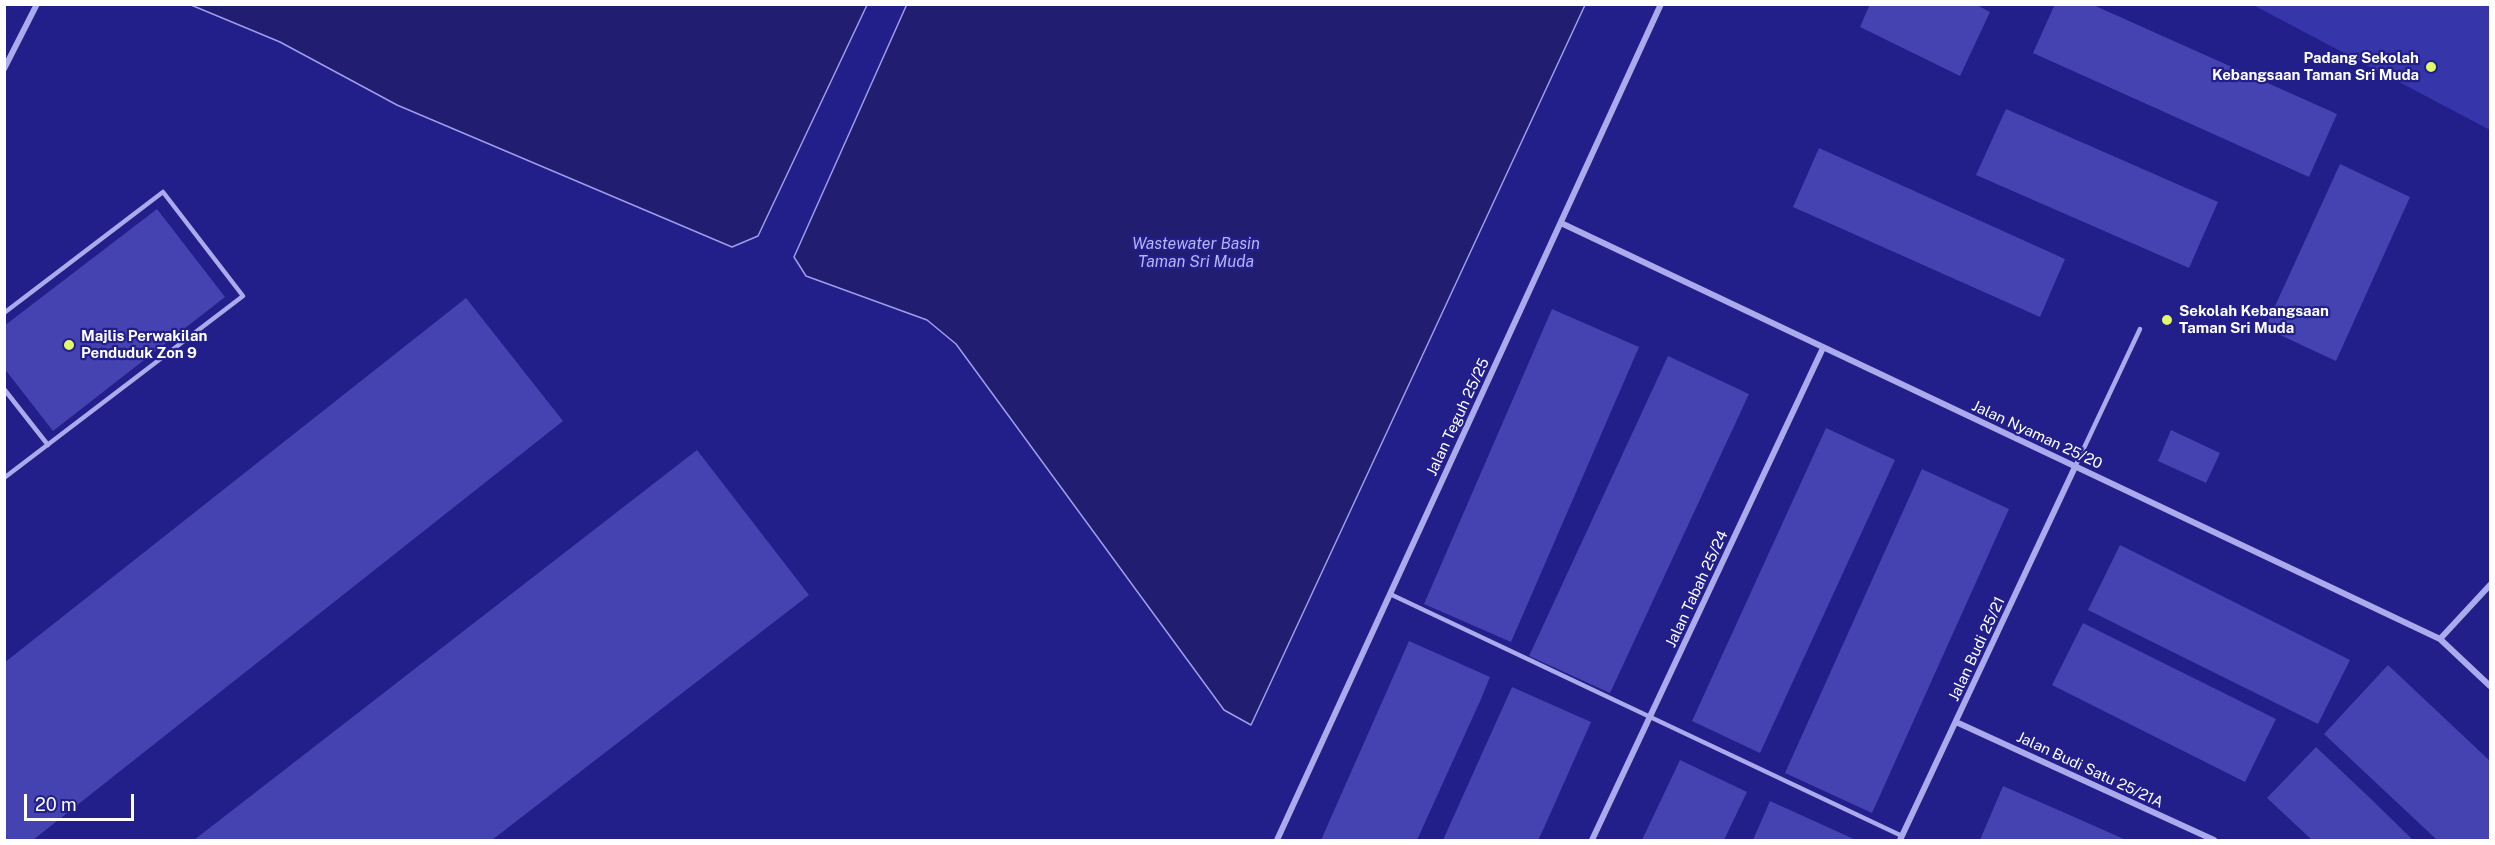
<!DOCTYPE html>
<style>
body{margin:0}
#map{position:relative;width:2495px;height:845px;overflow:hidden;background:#221e8a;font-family:"Public Sans",sans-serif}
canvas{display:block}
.frame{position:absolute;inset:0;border:6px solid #fff;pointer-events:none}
.scale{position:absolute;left:24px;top:794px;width:110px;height:27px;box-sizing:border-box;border:3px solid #fff;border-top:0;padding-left:8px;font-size:18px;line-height:21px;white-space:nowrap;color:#fff;-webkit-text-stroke:4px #221e8a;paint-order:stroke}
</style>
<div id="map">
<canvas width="2495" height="845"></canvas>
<div class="frame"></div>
<div class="scale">20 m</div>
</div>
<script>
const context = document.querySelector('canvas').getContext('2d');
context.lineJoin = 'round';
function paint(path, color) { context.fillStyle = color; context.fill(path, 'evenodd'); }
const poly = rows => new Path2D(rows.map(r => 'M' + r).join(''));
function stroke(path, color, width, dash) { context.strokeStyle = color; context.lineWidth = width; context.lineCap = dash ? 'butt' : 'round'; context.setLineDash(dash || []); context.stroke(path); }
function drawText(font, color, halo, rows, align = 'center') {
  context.font = font + ' "Public Sans",sans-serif'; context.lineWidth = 4.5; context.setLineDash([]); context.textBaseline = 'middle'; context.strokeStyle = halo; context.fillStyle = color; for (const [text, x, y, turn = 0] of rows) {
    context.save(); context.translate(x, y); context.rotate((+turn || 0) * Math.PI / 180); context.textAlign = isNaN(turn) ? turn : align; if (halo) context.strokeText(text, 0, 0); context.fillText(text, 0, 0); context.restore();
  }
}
const green = poly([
 [2253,5,2490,5,2490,130]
]);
const water = poly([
 [907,4,1585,5,1251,725,1224,710,956,344,927,320,806,276,794,257,907,4],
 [191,5,867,5,758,236,732,247,397,105,280,42,191,5]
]);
const building = poly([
 [1870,4,1975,4,1990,12,1960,76,1860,27],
 [2055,4,2091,4,2337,114,2309,177,2033,53],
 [2006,109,2218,202,2189,268,1976,175],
 [1819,148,2065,259,2040,317,1793,207],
 [2340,164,2410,197,2336,361,2265,328],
 [157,209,225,297,53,431,4,368,4,326],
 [466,298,563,421,33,840,4,840,4,663],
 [1552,309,1639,347,1511,642,1424,604],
 [1668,356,1749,394,1610,693,1529,656],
 [1826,428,1895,460,1760,753,1692,721],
 [2171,430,2220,453,2206,483,2158,461],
 [697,450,809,595,492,840,194,840],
 [1922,469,2009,509,1872,813,1785,773],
 [2120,545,2350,660,2318,724,2088,610],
 [2083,623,2276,719,2245,782,2052,685],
 [1409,641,1490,677,1481,699,1417,840,1321,840],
 [2388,665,2490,761,2490,840,2437,840,2324,734],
 [1512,687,1591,722,1543,830,1538,840,1443,840],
 [2316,747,2371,799,2413,840,2312,840,2267,798],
 [1680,760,1747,792,1724,840,1642,840],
 [2003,786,2072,816,2126,840,1980,840],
 [1770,801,1856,840,1753,840]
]);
const lane = poly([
 [4,313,163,192,243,296,4,478],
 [4,389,48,445],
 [2075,467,2140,329],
 [1390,594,1902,836]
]);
const street = poly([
 [4,69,37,4],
 [1561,223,2440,639,2490,686],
 [2440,639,2490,585],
 [1956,722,2214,840],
 [1277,840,1661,4],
 [1592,840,1823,348],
 [1900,840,2075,467]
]);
const markers = [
 [2431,67,6,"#e0fa69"],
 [2167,320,6,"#e0fa69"],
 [69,345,6,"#e0fa69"]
];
const poiNames = [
 ["Padang Sekolah",2419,58,"right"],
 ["Kebangsaan Taman Sri Muda",2419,75,"right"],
 ["Sekolah Kebangsaan",2179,311],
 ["Taman Sri Muda",2179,328],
 ["Majlis Perwakilan",81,336],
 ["Penduduk Zon 9",81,353]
];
const streetNames = [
 ["Jalan Teguh 25/25",1458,417,-65],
 ["Jalan Nyaman 25/20",2037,435,25],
 ["Jalan Tabah 25/24",1697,589,-65],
 ["Jalan Budi 25/21",1977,649,-65],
 ["Jalan Budi Satu 25/21A",2090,770,25]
];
const waterNames = [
 ["Wastewater Basin",1196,244],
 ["Taman Sri Muda",1196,262]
];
paint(green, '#3735aa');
paint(water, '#211e71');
stroke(water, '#9e9ded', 1.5);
paint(building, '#4543b1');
stroke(lane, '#abaaec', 4.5);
stroke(street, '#abaaec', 6);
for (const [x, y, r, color] of markers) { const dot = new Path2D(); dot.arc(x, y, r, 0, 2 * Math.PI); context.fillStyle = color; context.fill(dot); stroke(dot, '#221e8a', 2); }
drawText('bold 15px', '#fff', '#221e8a', poiNames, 'left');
drawText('15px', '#fff', '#221e8a', streetNames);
drawText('italic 16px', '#b6b6f3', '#221e8a', waterNames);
</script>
